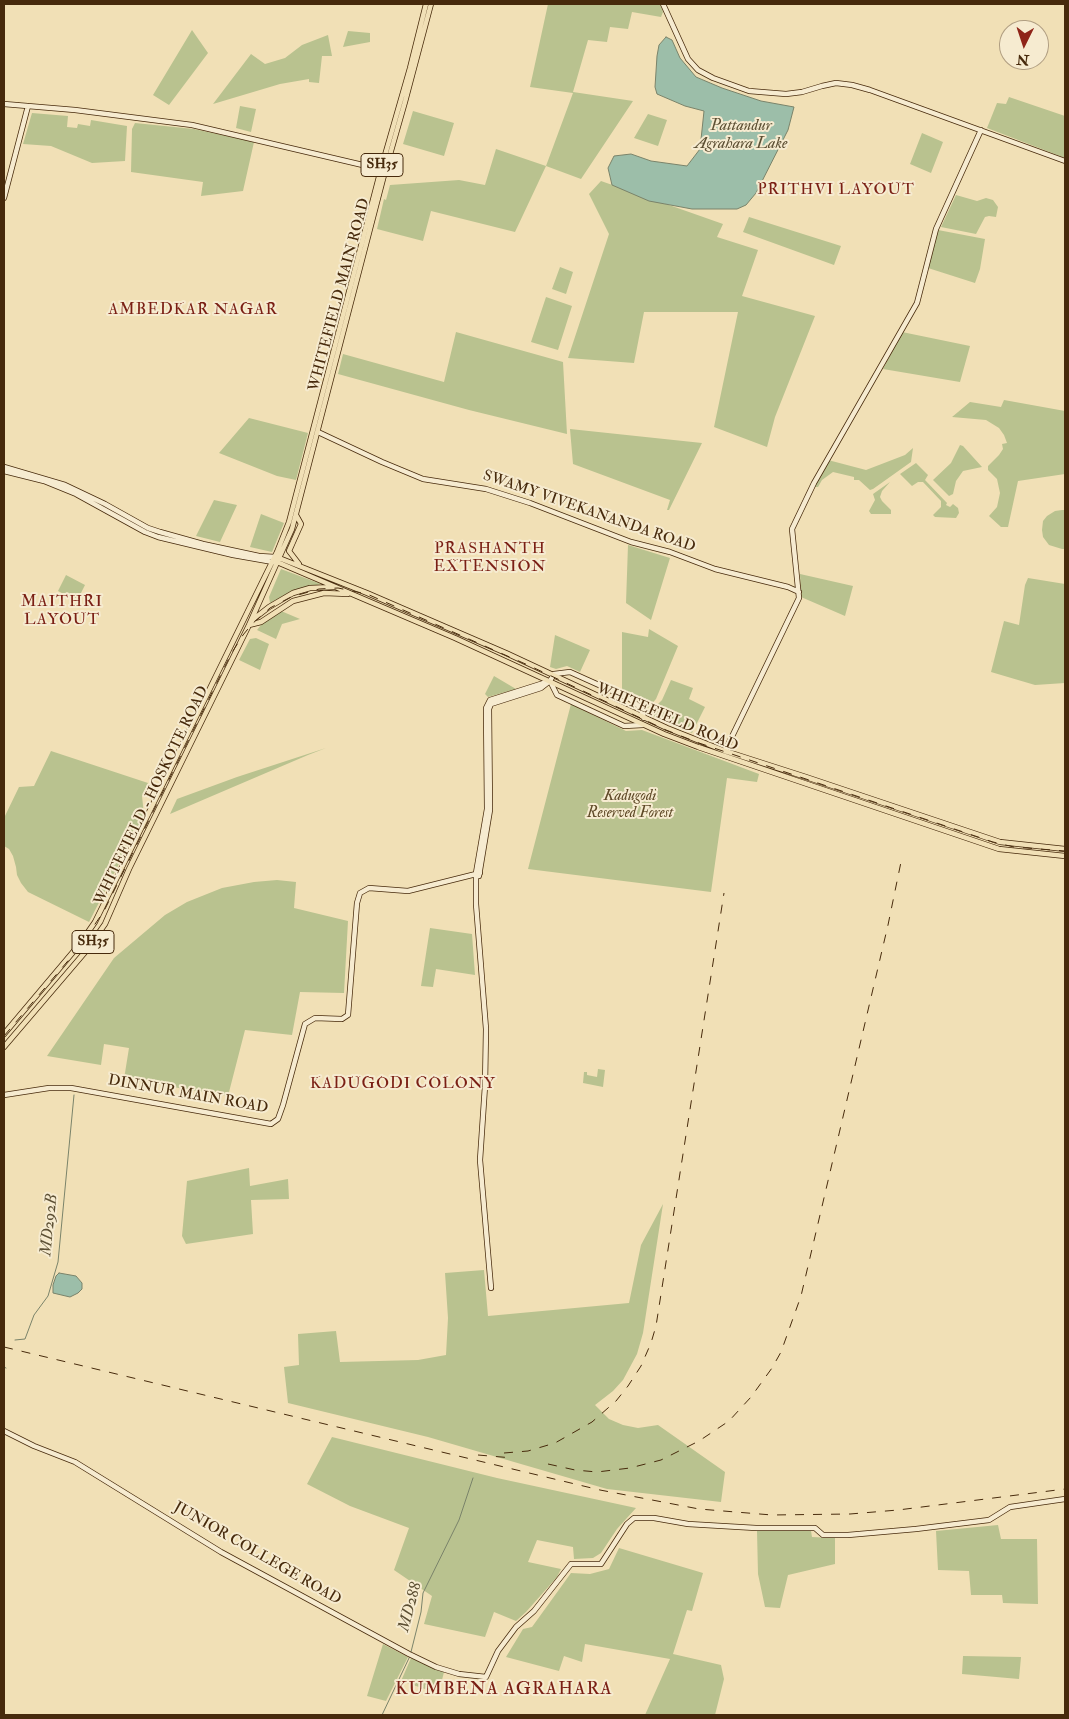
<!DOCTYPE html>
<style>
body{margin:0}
#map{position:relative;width:1069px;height:1719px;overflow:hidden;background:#f1e0b6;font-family:"IM FELL Double Pica",serif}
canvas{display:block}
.frame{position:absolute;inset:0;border:5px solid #472a0c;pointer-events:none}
.north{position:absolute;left:999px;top:20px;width:50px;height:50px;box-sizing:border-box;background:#f6ebd0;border:1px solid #b09e82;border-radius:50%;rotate:184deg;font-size:14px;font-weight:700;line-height:20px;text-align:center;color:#472a0c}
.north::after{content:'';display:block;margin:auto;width:18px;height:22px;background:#8f2418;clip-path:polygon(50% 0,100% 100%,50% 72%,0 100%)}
</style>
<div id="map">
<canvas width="1069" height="1719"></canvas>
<div class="frame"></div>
<div class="north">N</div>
</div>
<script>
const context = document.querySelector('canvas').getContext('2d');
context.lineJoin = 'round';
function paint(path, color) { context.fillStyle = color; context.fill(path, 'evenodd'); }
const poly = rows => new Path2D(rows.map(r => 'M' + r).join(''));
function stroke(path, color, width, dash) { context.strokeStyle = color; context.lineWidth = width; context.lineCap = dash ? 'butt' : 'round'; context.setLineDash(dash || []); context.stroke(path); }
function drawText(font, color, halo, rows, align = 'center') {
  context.font = font + ' "IM FELL Double Pica",serif'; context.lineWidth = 4; context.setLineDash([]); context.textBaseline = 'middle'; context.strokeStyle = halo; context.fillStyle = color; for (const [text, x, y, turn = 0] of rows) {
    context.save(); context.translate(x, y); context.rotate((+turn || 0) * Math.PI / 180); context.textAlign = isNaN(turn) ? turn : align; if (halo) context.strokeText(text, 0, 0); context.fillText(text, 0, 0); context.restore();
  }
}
const green = poly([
 [548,4,660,4,663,12,661,17,632,12,628,29,610,27,607,42,588,40,573,92,633,101,581,179,546,166,515,232,431,211,423,241,377,229,384,199,386,200,390,185,459,180,485,185,496,149,546,166,573,93,530,87],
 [192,30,208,53,169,105,153,95],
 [348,31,370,33,370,42,343,47],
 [328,35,332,56,322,56,319,83,309,82,309,79,280,84,213,104,251,54,265,64,285,58,302,45],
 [1009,97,1065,116,1065,158,987,128,997,103,1006,104],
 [240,106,256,109,251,132,236,128],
 [413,111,454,123,444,156,403,144],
 [32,113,68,116,67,127,77,128,78,124,90,126,91,120,127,126,125,161,92,163,51,146,23,144],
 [648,114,667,120,658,146,634,138],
 [135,123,194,129,254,142,243,191,201,196,203,182,131,172,132,129],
 [922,133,943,142,931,173,910,164],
 [601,181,723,224,717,237,758,250,742,296,815,316,775,417,767,447,714,427,738,312,644,312,634,363,568,358,609,234,589,194],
 [956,195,977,201,986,198,993,200,998,207,996,217,989,216,985,217,976,234,941,227],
 [749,217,841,246,834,265,743,232],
 [938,230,985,239,980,269,975,283,928,268],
 [560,267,573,272,566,294,552,289],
 [546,297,572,306,558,350,531,342],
 [456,332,563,362,567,434,469,410,338,374,343,354,444,382],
 [902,332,970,346,960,382,883,369],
 [1004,400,1065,411,1065,474,1018,481,1008,527,1001,527,989,516,997,507,1000,493,997,479,988,470,988,466,999,455,1003,449,1002,444,1007,443,1004,435,999,428,986,420,952,417,970,402,1001,407],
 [249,418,308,433,296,480,277,476,219,453],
 [570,429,702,443,669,510,667,510,670,500,573,464],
 [960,445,963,446,982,467,963,471,956,481,953,494,949,496,933,480,951,463],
 [913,448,911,462,873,489,870,490,859,480,854,480,854,477,833,472,822,480,818,487,813,487,828,460,866,470,905,455],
 [916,463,928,475,925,480,947,503,946,505,950,507,953,504,958,508,959,513,956,518,935,517,933,515,941,507,941,501,923,482,918,482,912,486,900,474],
 [890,482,882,491,880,497,882,501,891,510,891,514,871,514,869,511,875,500,873,494],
 [214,500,237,505,220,542,196,536],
 [1062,510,1065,510,1065,549,1062,549,1049,545,1043,537,1042,530,1043,521,1047,516,1055,511],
 [261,514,284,523,272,552,250,547],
 [628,545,670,558,651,620,626,603],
 [281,569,321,584,292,591,270,603,269,597],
 [800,574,853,586,845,616,801,597],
 [66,575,85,585,77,601,58,591],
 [1028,578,1065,584,1065,683,1035,685,991,672,1004,621,1019,625,1025,585],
 [281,611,300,619,282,624,276,639,257,630,261,625],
 [649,629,678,646,656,699,647,709,644,702,622,692,622,632,648,637],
 [555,635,590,650,580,672,567,666,556,669,550,667],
 [256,638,269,644,260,670,239,660,250,639],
 [494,676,516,689,488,697,485,694],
 [671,680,693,688,689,699,705,707,692,733,648,714,662,700],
 [571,704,626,731,642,730,759,774,757,782,727,778,711,892,528,869],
 [326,748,308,755,170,814,177,799,237,777],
 [51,751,148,783,142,796,144,815,89,922,28,892,21,883,17,875,16,867,13,856,9,849,4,846,4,818,19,787,34,786],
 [277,880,296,882,294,908,348,921,344,993,300,992,292,1035,245,1030,228,1096,124,1079,129,1048,104,1044,101,1065,47,1056,114,958,165,915,187,902,222,888,254,882],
 [430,928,472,934,475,975,436,969,433,987,421,986],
 [598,1069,605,1070,603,1087,583,1083,584,1072,587,1072,587,1075,597,1077],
 [249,1168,250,1186,288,1179,289,1199,251,1200,253,1234,186,1244,182,1236,187,1181],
 [663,1204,643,1333,637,1354,623,1380,613,1391,595,1405,609,1419,623,1425,638,1428,658,1425,725,1472,721,1502,607,1489,428,1437,288,1403,284,1367,299,1365,298,1334,336,1331,340,1362,418,1360,446,1355,448,1318,445,1273,484,1270,488,1316,629,1303,641,1245],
 [332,1437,497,1478,636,1508,617,1529,601,1553,593,1558,574,1559,573,1547,537,1540,528,1562,561,1569,557,1577,526,1612,516,1621,494,1612,485,1637,424,1624,432,1596,394,1570,409,1528,350,1506,307,1484],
 [998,1525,1001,1539,1037,1539,1038,1604,1003,1603,1002,1595,971,1595,969,1571,938,1570,936,1531],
 [757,1531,811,1531,812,1537,835,1538,835,1564,788,1575,780,1608,765,1607,758,1574],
 [619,1548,703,1573,692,1611,687,1610,673,1654,721,1665,724,1679,715,1715,645,1715,670,1659,585,1644,582,1662,564,1656,559,1671,506,1657,523,1629,532,1627,571,1573,590,1574,609,1569],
 [383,1644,408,1657,386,1701,367,1696],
 [963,1656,1021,1657,1019,1679,962,1674],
 [411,1658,444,1672,439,1692,434,1692,401,1681]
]);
const water = poly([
 [666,37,672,40,680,58,696,77,722,88,761,101,794,107,788,130,756,193,746,205,737,209,692,209,649,201,612,185,608,168,614,156,631,154,651,161,687,166,700,149,704,111,685,106,657,94,655,87,657,56,659,45,666,37],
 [59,1273,76,1276,82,1283,82,1289,78,1293,70,1297,53,1293,53,1285,56,1276,59,1273]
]);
const stream = poly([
 [15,1340,25,1339,34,1315,48,1296,58,1262,74,1095],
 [4,1367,6,1368],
 [411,1652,421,1612,423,1593,459,1520,473,1478],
 [382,1715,410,1656]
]);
const secondary = poly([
 [663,4,688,59,698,70,713,78,749,91,786,94,802,92,822,86,836,83,852,85,870,90,1065,161],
 [4,104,75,110,192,125,384,170],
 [4,198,28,106],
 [318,432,382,462,423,479,486,489,530,503,631,542,670,552,715,569,788,587,799,592],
 [4,467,65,485,105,504,148,528,160,532,203,544,259,556,275,557],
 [4,471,44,481,76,494,145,532,158,537,233,555,273,562],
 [550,681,557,695,624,726,643,725],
 [725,751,799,598,792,529,814,483,917,303,936,229,981,130],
 [479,876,490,810,489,709,491,704,541,688,550,681,554,674,570,672,630,699,640,707,644,718],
 [4,1095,49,1088,71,1088,271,1124,278,1119,283,1105,305,1024,315,1018,342,1019,348,1015,357,903,360,893,369,888,408,891,480,873],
 [491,1288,480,1160,485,1086,486,1029,476,904,476,873,487,809,486,708,490,700,550,681],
 [4,1431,34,1446,75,1462,221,1552,409,1654,436,1667,459,1674,486,1677,498,1651,516,1627,534,1611,571,1564,601,1564,627,1524,634,1518,654,1518,688,1524,756,1528,815,1528,823,1535,848,1535,916,1529,989,1520,1010,1507,1065,1499]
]);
const primary = poly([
 [296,515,301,524,289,551,299,564],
 [279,558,367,593,506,653,667,728,725,751,806,777,1000,842,1065,849],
 [277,562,455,638,664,734,698,747,999,849,1065,856],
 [251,621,269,607,293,593,310,588,334,587],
 [249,625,261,622,293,601,324,593,348,594],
 [4,1034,79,945,95,922,277,552,289,522,381,169,410,68,426,4],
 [4,1047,86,951,105,924,129,869,249,625,292,529,383,179,405,102,431,4]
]);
const rail = poly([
 [4,1036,78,949,104,911,231,654,243,635,252,624,270,608,291,597,319,589,338,588,367,594,530,666,666,730,699,743,993,842,1014,847,1065,851],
 [4,1347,600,1490,699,1509,772,1515,850,1514,898,1510,1065,1489],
 [504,1453,528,1451,555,1443,592,1422,616,1401,628,1386,641,1366,651,1343,656,1326,724,893],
 [478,1455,513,1458],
 [548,1464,575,1470,597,1472,630,1468,661,1460,699,1441,729,1421,751,1397,772,1368,781,1352,801,1296,888,925,901,862]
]);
const shields = [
 [382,165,42],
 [93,942,42]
];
const shieldNames = [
 ["SH35",382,165],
 ["SH35",93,942]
];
const streetNames = [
 ["WHITEFIELD MAIN ROAD",340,295,-75],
 ["SWAMY VIVEKANANDA ROAD",589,512,19],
 ["WHITEFIELD ROAD",667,718,23],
 ["WHITEFIELD - HOSKOTE ROAD",152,796,-64],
 ["DINNUR MAIN ROAD",188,1095,10],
 ["JUNIOR COLLEGE ROAD",257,1554,30]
];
const parkNames = [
 ["Kadugodi",630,797],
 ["Reserved Forest",630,814]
];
const waterNames = [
 ["Pattandur",741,127],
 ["Agrahara Lake",741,145],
 ["MD292B",50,1225,-84],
 ["MD288",411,1607,-75]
];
const neighbourhoodNames = [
 ["PRITHVI LAYOUT",836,191],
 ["AMBEDKAR NAGAR",193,311],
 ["PRASHANTH",490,550],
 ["EXTENSION",490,568],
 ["MAITHRI",62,603],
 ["LAYOUT",62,621],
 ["KADUGODI COLONY",403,1085]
];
const quarterNames = [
 ["KUMBENA AGRAHARA",504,1690]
];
paint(green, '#b9c28f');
paint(water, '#9cbea9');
stroke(water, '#7a836a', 1);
stroke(stream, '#7a836a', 1);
stroke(secondary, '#472a0c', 6);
stroke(primary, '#472a0c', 6);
stroke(secondary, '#f6ebd0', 4.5);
stroke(primary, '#f1e0b6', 4.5);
stroke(rail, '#472a0c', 1, [9, 9]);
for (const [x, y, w] of shields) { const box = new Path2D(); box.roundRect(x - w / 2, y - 11.5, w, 23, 4); context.fillStyle = '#f6ebd0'; context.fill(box); stroke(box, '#472a0c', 1); }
drawText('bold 14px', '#472a0c', null, shieldNames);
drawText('15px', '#472a0c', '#f6ebd0', streetNames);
drawText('italic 15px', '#5e4826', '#f6ebd0', parkNames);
drawText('italic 16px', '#5c4f33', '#f6ebd0', waterNames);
context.letterSpacing = '1px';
drawText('16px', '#7a1f14', '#f6ebd0', neighbourhoodNames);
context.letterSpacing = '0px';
context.letterSpacing = '1px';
drawText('18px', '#7a1f14', '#f6ebd0', quarterNames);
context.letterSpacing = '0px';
</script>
